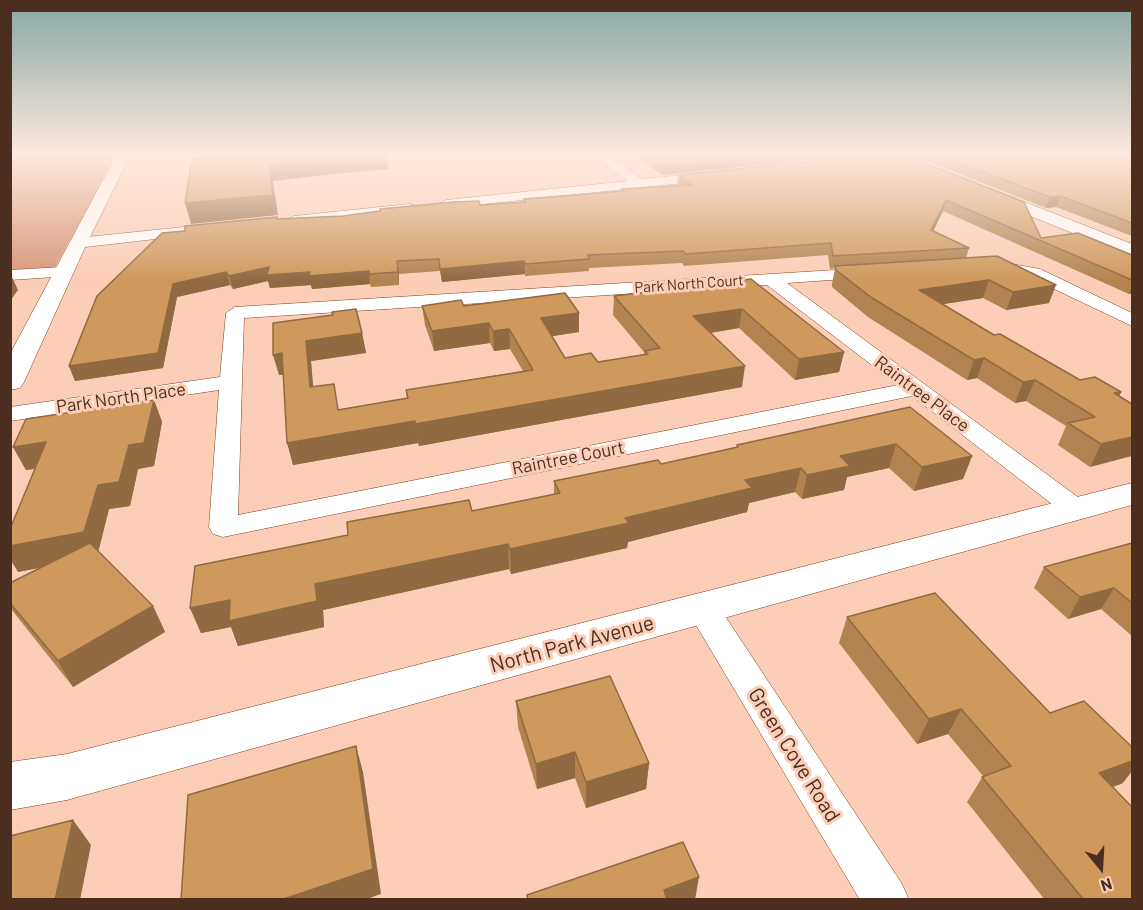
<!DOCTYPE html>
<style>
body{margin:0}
#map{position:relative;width:1143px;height:910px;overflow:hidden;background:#fcceb7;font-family:Barlow,sans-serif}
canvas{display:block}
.frame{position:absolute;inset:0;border:12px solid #4b2e1f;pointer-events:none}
.north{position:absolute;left:1071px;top:838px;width:60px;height:60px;-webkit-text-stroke:4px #fcceb7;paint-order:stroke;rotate:162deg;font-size:16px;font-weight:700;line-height:24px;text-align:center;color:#4b2e1f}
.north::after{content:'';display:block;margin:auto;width:21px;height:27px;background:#4b2e1f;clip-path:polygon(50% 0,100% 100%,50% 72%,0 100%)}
</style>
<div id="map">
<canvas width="1143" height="910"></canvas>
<div class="frame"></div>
<div class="north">N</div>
</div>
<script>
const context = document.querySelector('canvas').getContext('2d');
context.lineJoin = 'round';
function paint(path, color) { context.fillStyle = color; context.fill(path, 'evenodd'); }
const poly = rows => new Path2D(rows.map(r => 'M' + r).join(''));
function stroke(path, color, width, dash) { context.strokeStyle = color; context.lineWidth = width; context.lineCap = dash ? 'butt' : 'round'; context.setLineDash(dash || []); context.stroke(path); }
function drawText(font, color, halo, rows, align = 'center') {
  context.font = font + ' Barlow,sans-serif'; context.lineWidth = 6; context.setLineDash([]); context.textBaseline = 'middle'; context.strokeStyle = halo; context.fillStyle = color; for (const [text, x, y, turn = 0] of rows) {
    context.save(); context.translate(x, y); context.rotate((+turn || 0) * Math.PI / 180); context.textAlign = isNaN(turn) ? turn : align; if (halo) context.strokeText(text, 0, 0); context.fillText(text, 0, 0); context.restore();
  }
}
const green = poly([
 [11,154,119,154,53,271,11,274]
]);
const minor = poly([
 [887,154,923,154,917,157,872,163,866,159,887,154],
 [606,155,642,179,711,172,717,176,711,180,446,208,439,204,446,200,628,181,602,162,600,159,606,155],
 [409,204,414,205,414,211,294,224,287,220,294,216,409,204],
 [194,226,202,231,199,234,77,248,69,243,77,238,194,226],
 [994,261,1040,269,1132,313,1132,326,1029,277,988,270,986,266,988,262,994,261],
 [63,267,69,268,72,272,69,276,10,280,10,270,63,267],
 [868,268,877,273,874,277,787,283,1086,503,1090,509,1086,515,1076,518,1066,515,912,396,223,537,213,534,209,527,219,390,10,421,10,407,220,377,226,313,235,307,868,268],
 [767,285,898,385,238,515,244,318,767,285],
 [703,598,715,601,902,884,909,900,860,900,687,610,691,601,703,598]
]);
const tertiary = poly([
 [117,154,131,154,87,243,24,382,20,388,10,390,10,354,117,154],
 [989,188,1132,244,1132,257,983,197,981,193,983,189,989,188],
 [1132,483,1132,505,67,800,10,810,10,762,67,754,1132,483]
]);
const wall = poly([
 [631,154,863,154,662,175],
 [880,154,1041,238,1132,255,1132,293,1129,294,943,211,933,231,969,248,966,258,1049,303,1006,310,983,298,942,304,994,335,1080,380,1121,392,1119,397,1132,404,1090,467,1058,445,1066,426,1026,401,1015,403,977,378,967,380,868,317,832,287,832,284,835,268,830,269,828,255,684,266,682,263,589,268,589,271,525,276,525,274,442,282,440,271,399,274,399,285,371,287,370,284,312,289,311,285,270,288,268,281,233,289,230,285,177,297,163,368,75,381,69,366,277,219,343,216,480,205,524,202,524,199,622,191,622,189,677,185,678,175],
 [921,154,1132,154,1132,236,1056,207,1046,208,919,158],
 [751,279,844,352,839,372,795,380,739,328,710,333,742,387,419,446,418,443,293,465,284,375,279,375,362,333,366,353,311,361,313,387,340,410,407,399,406,390,523,371,510,349,494,351,490,343,434,351,425,325,422,306,464,306,579,313,579,332,552,336,565,358,598,362,644,355,644,352,613,315,614,296],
 [154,400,162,422,154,466,138,469,130,506,109,509,98,551,153,606,165,632,73,687,15,614,10,607,10,583,42,567,18,572,35,469,26,470,13,447],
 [910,407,972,456,963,479,914,491,889,468,847,477,844,490,802,499,795,492,749,503,747,512,628,542,627,548,511,574,509,569,323,610,324,627,238,646,231,627,201,633,190,608,472,511,554,495,554,481,661,464,736,447,737,445],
 [1132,543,1132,636,1101,609,1068,619,1034,588,1044,567],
 [847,617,1050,713,1123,783,1113,787,1132,900,1045,900,967,802,983,776,948,734,917,744,839,643],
 [516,701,649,763,646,789,586,808,575,778,537,789,518,727]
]);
const shadedWall = poly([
 [352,154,387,154,389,169,325,175,273,181,278,215,191,224,185,203,269,163],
 [775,154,863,154,662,175,662,165],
 [1060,196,1056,207,1046,208,1050,197],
 [946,200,943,211,928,242,931,230],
 [397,261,399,274,399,285,398,272],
 [524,261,525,274,442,282,440,269],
 [269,267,310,272,369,271,370,284,312,289,311,285,270,288,268,281,233,289,229,276],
 [226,272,230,285,177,297,163,368,75,381,69,366,173,284],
 [12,277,18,290,10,301,10,279],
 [989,280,983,298,913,309,919,290],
 [1056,285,1049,303,1006,310,1013,292],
 [1132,286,1132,293,1129,294],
 [742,309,739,328,691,336,693,316],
 [579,313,579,332,541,338,541,318],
 [489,323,490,343,434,351,432,331],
 [509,329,510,349,494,351,493,331],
 [362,333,366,353,311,361,315,409,310,387,306,341],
 [844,352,839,372,795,380,799,359],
 [282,353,288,374,279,375,273,355],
 [984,358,977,378,967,380,974,360],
 [745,366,742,387,419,446,415,424],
 [1035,380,1026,401,1015,403,1023,382],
 [1121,392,1111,413,1114,393],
 [154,400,162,422,154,466,138,469,130,506,109,509,97,557,18,572,10,559,10,546,98,485,129,445],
 [415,421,418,443,293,465,287,443],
 [1132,437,1132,456,1090,467,1101,444],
 [46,442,58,465,26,470,13,447],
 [896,444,889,468,847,477,844,490,802,499,807,475,840,456],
 [972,456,963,479,914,491,922,467],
 [801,468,795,492,749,503,747,512,628,542,627,548,511,574,510,549,625,518,745,480],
 [508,544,509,569,323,610,324,627,238,646,231,627,201,633,190,608,315,584],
 [1114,588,1101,609,1068,619,1080,597],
 [153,606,165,632,73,687,58,661],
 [961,709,948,734,917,744,929,719],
 [356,746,363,772,381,894,364,900,281,900],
 [575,752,575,778,537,789,536,764],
 [1132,761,1132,771,1123,783,1081,799,1099,773],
 [649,763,646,789,586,808,586,782],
 [73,820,91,845,80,900,55,900],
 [699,877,695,900,662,900,664,890]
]);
const building = poly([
 [229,154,352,154,269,163,273,195,185,203,192,159,229,155,229,154],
 [645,154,775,154,662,165,645,154],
 [880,154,902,154,1024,202,1041,238,1078,233,1132,255,1132,280,946,200,931,230,969,248,833,256,831,243,686,254,683,251,588,255,589,259,525,264,524,261,440,269,439,259,397,261,398,272,369,274,369,271,309,276,310,272,267,275,269,267,229,276,226,272,173,284,158,353,69,366,97,296,162,233,185,231,185,226,277,217,277,219,343,216,380,211,380,209,454,202,479,201,480,205,525,202,524,199,624,191,622,189,693,185,678,175,880,154],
 [934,154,1132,154,1132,223,1060,196,1050,197,934,154],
 [997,256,1056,285,1013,292,989,280,919,290,994,335,1000,334,1080,380,1095,377,1121,392,1114,393,1132,404,1132,437,1101,444,1068,423,1095,417,1035,380,1023,382,984,358,974,360,872,298,836,270,835,266,997,256],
 [751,279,844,352,799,359,742,309,693,316,745,366,415,424,415,421,287,443,282,353,273,355,273,323,333,315,332,312,356,309,362,333,306,341,310,387,334,384,338,410,408,398,406,390,533,370,509,329,493,331,489,323,432,331,422,306,461,300,464,306,565,293,579,313,541,318,565,358,591,353,598,362,648,354,645,351,660,348,614,296,751,279],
 [154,400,144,443,129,445,119,482,98,485,84,532,10,546,10,529,46,442,13,447,26,419,154,400],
 [910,407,972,456,922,467,896,444,840,456,850,466,807,475,801,468,745,480,752,488,625,518,629,523,510,549,508,544,315,584,317,601,229,621,230,600,190,608,195,566,348,535,347,522,469,500,472,511,560,493,554,481,658,460,661,464,738,447,737,445,910,407],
 [90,543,153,606,58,661,10,603,10,583,90,543],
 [1132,543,1132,603,1114,588,1080,597,1044,567,1132,543],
 [935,593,1050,713,1084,701,1132,747,1132,761,1099,773,1132,807,1132,900,1084,900,982,777,1011,766,961,709,929,719,847,617,935,593],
 [610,676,649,763,586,782,575,752,536,764,516,701,610,676],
 [356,746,373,869,281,900,181,900,188,795,356,746],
 [73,820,55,900,10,900,10,836,73,820],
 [683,842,699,877,664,890,667,900,528,900,527,895,683,842]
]);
const farStreetnames = [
 ["Park North Court",689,284,-4]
];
const streetNames = [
 ["Raintree Place",922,394,37],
 ["Park North Place",121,398,-8],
 ["Raintree Court",568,458,-11]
];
const nearStreetnames = [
 ["North Park Avenue",572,644,-15],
 ["Green Cove Road",794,755,58]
];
paint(green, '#d79778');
stroke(minor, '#7f3f1b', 1);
stroke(tertiary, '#7f3f1b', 1);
paint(minor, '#fff');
paint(tertiary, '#fff');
paint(wall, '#b28350');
paint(shadedWall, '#916a41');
paint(building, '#cf985d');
stroke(building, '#916a41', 1.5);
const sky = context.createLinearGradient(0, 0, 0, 281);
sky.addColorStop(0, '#87a7a2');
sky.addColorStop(0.55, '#fee9df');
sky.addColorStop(1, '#fee9df00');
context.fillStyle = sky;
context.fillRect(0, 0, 1143, 281);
drawText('15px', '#4b2e1f', '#fcceb7', farStreetnames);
drawText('18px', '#4b2e1f', '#fcceb7', streetNames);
drawText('21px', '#4b2e1f', '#fcceb7', nearStreetnames);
</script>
